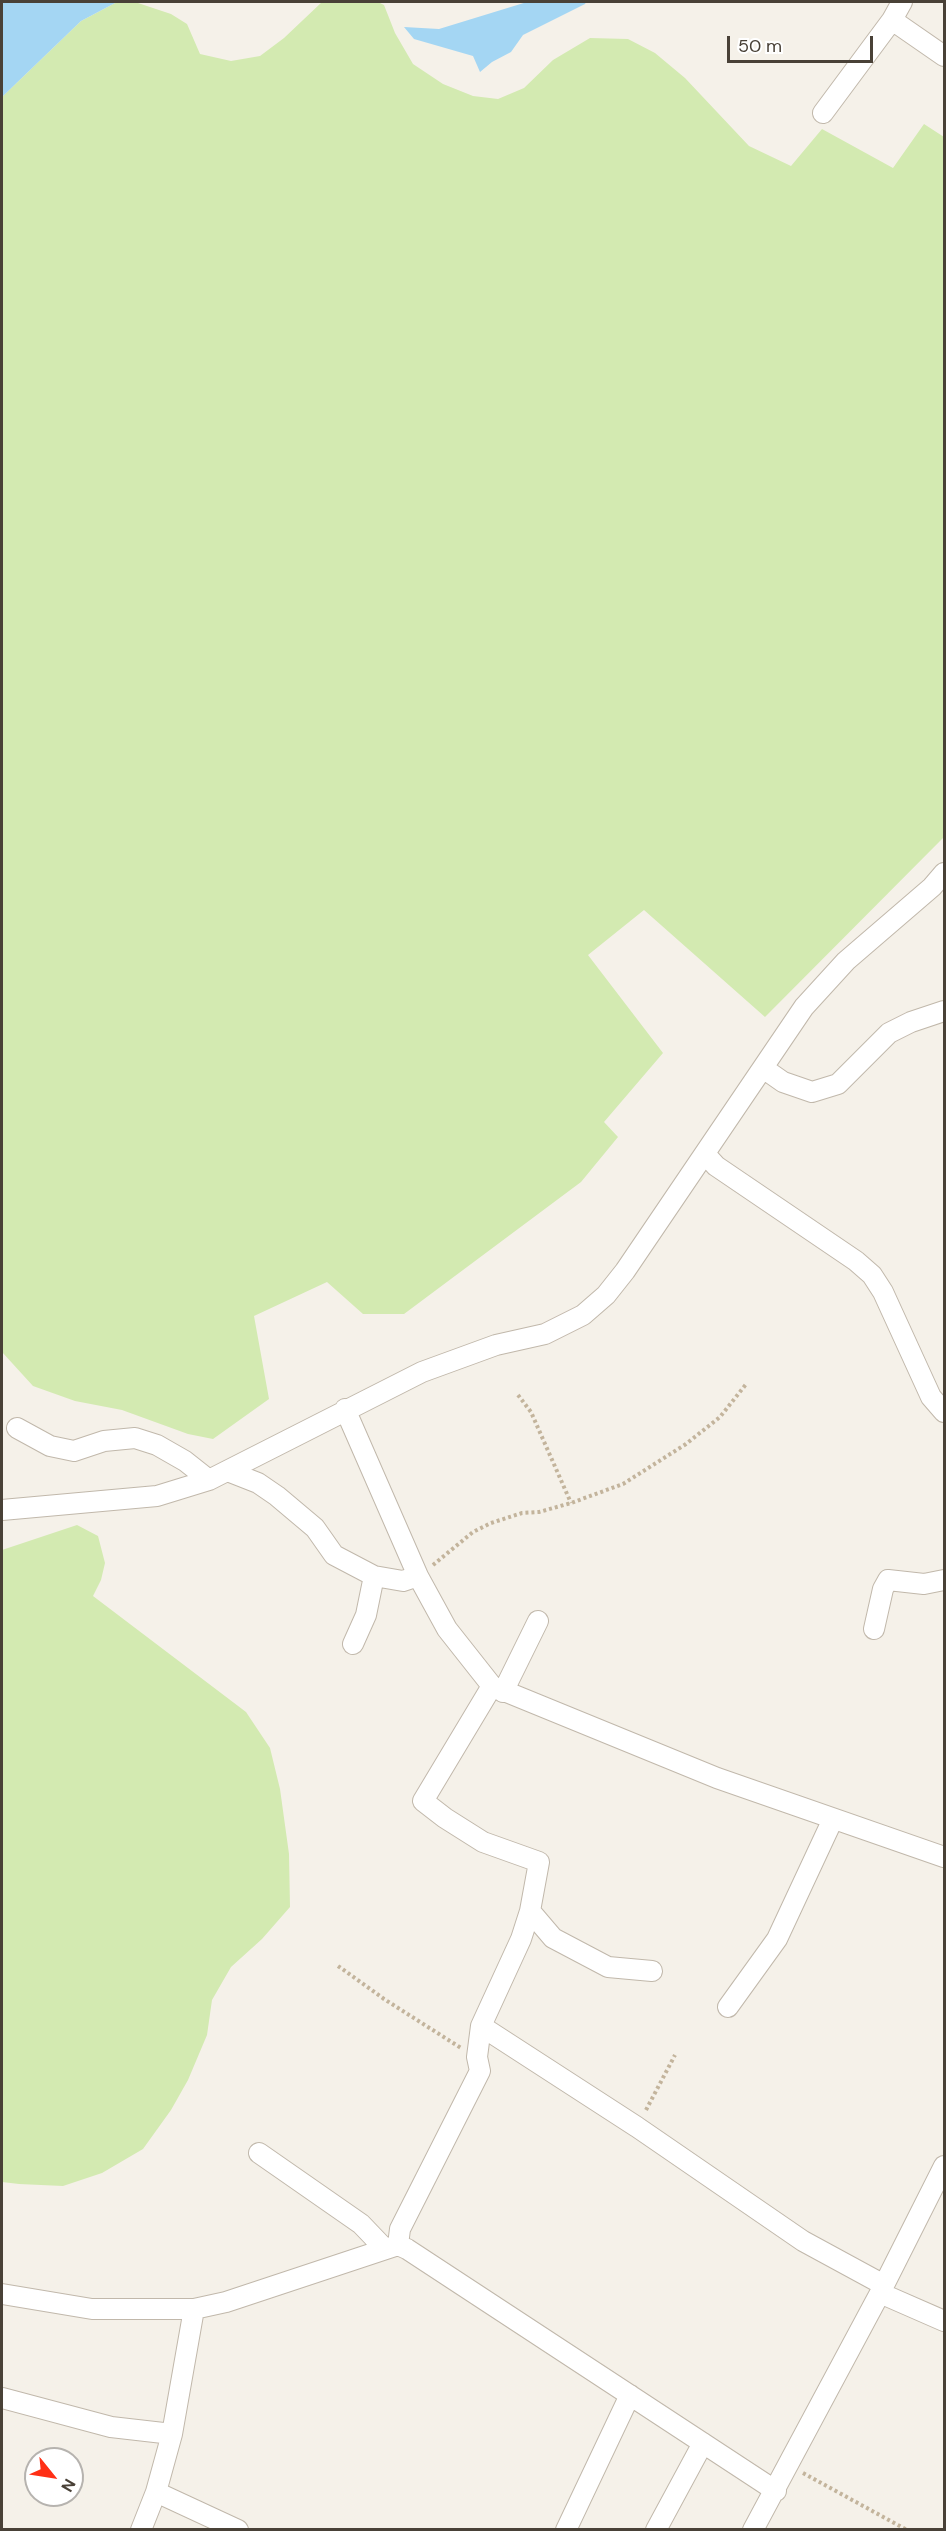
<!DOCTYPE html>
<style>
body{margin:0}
#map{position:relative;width:946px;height:2531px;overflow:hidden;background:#f5f1e9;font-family:"DM Sans",sans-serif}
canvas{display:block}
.frame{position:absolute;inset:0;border:3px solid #494137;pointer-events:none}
.north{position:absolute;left:24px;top:2447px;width:60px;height:60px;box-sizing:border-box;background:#fff;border:2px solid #b6b3af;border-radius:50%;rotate:120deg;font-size:16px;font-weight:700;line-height:24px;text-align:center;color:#494137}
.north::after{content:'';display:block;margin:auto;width:21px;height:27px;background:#ff3016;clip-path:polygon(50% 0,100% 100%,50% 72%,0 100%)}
.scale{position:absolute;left:727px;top:36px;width:146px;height:27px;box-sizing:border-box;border:3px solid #494137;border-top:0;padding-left:8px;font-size:18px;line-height:21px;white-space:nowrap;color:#494137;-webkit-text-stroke:4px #fff;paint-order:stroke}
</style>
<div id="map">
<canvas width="946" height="2531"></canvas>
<div class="frame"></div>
<div class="north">N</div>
<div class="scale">50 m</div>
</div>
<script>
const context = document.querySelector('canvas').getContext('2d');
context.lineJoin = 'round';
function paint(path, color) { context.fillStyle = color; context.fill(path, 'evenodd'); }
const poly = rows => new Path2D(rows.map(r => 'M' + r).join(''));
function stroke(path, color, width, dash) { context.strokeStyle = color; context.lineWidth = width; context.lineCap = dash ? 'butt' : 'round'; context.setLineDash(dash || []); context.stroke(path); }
const green = poly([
 [117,2,135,2,171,14,187,24,200,54,231,61,260,56,284,38,322,2,378,2,384,5,395,33,413,64,443,84,473,96,498,99,524,88,553,60,590,38,628,39,655,53,685,78,749,146,791,166,822,129,893,168,924,124,944,137,944,837,765,1017,644,910,588,955,663,1053,604,1122,618,1137,581,1182,404,1314,363,1314,327,1282,254,1316,269,1399,213,1439,188,1434,122,1410,75,1401,33,1386,2,1352,2,97,81,21],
 [77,1525,98,1536,105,1563,101,1580,93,1596,246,1712,270,1748,280,1789,289,1854,290,1907,262,1939,231,1967,212,2000,207,2035,188,2080,171,2110,143,2149,102,2173,63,2186,19,2184,2,2182,2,1550]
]);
const water = poly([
 [2,2,117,2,81,21,2,97],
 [527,2,586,2,585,4,523,35,511,52,492,62,480,72,473,56,414,39,404,27,439,29]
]);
const path = poly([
 [518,1395,531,1412,571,1503],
 [433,1565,473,1532,491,1523,522,1513,539,1512,571,1503,623,1484,686,1444,720,1417,747,1383],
 [338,1966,384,1999,461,2048],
 [646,2110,675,2055],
 [803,2473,907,2530]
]);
const minor = poly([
 [892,20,944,56],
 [823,113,892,20,902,2],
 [763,1068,783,1082,812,1092,838,1084,889,1033,911,1022,944,1011],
 [705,1154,716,1166,856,1261,872,1275,883,1292,931,1397,944,1412],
 [345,1409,418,1576,447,1629,492,1686,717,1778,944,1857],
 [17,1428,50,1446,74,1451,104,1441,135,1438,157,1445,185,1461,209,1480],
 [230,1472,258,1483,277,1496,315,1528,334,1555,374,1576,403,1581,418,1576],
 [2,1510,157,1496,209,1480,422,1372,496,1345,545,1334,583,1315,606,1295,625,1271,804,1007,846,961,932,887,944,873],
 [874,1629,883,1589,888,1580,924,1584,944,1580],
 [353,1644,366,1615,374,1576],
 [503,1692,538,1621],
 [530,1911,553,1938,608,1967,652,1971],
 [728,2007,777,1939,833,1819],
 [481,2026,637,2127,803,2241,884,2285],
 [259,2153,361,2224,384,2248],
 [398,2245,400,2229,480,2071,477,2057,481,2026,521,1939,530,1911,539,1862,483,1842,445,1818,423,1801,492,1686],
 [880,2293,944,2321],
 [2,2294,92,2309,194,2309,226,2302,398,2245,407,2249,776,2491],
 [2,2398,111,2427,172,2434],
 [156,2492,238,2530],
 [141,2530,156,2492,172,2434,194,2309],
 [566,2530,630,2395],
 [656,2530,703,2443],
 [753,2530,880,2293,944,2166]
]);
paint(green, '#d3eab1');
paint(water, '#a4d6f3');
stroke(minor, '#c1b8ab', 22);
stroke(path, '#c3b49c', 4, [3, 3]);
stroke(minor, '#fff', 20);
</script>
